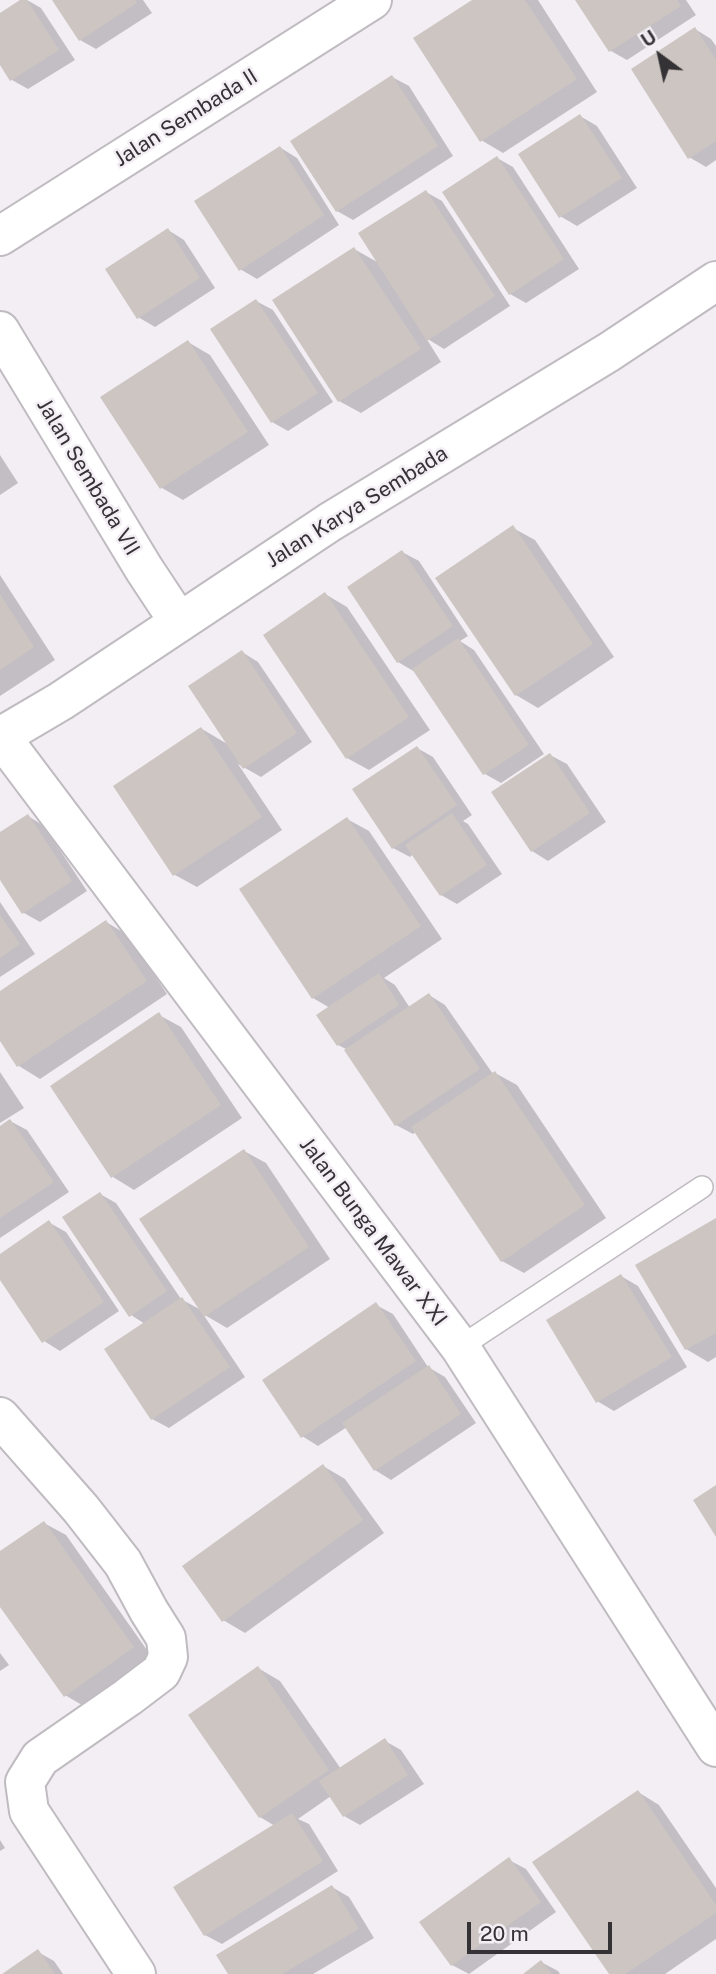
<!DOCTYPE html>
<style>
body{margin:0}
#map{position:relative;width:716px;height:1974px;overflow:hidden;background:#f3eef4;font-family:"Public Sans",sans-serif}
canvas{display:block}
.north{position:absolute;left:625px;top:21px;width:70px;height:70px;-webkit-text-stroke:5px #f3eef4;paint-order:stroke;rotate:327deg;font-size:19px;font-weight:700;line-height:28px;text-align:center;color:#343234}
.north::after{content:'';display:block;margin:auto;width:24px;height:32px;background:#343234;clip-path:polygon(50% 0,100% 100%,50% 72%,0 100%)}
.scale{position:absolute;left:467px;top:1922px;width:145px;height:32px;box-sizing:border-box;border:4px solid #343234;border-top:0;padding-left:9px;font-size:21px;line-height:24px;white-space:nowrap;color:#343234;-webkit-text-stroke:5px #f3eef4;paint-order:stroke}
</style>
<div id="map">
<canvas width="716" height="1974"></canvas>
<div class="north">U</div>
<div class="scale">20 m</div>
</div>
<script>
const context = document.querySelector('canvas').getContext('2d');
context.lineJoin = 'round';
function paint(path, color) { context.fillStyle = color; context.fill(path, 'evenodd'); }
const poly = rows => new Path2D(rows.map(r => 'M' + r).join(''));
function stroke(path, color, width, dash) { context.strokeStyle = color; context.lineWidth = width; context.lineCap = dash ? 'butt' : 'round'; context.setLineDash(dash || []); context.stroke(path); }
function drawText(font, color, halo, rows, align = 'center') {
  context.font = font + ' "Public Sans",sans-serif'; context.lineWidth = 5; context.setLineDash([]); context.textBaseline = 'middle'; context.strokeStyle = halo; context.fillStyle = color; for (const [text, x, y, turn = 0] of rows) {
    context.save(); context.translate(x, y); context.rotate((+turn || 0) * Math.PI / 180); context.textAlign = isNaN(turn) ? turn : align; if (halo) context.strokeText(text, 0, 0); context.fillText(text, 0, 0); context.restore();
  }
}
const shadow = poly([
 [23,0,27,0,41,8,75,60,28,89,12,80,0,62,0,15],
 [54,0,143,0,152,13,96,49,80,40],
 [475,0,538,0,597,92,503,153,481,140],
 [577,0,686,0,696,15,627,60,611,51],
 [695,29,711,39,716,46,716,160,706,167,689,157],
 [392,77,409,86,453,156,353,220,337,211],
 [580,116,597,126,637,188,577,226,560,216],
 [281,148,297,158,339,225,257,279,240,269],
 [497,158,513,167,579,269,526,303,510,294],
 [426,192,442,201,510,306,444,349,426,338,441,362,361,413,339,401,354,249,379,263],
 [168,230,184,240,215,288,155,327,138,317],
 [256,301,273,310,333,402,288,431,272,422],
 [188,342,210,355,269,445,183,500,162,488],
 [0,455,18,483,0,495],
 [513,528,535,540,614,657,538,708,516,695],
 [402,552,419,561,468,636,460,641,474,650,544,754,501,783,485,774,415,672,398,662],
 [0,575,55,660,0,696],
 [325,594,347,607,430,730,369,770,347,758],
 [242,652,258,662,312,742,261,777,238,764,282,830,197,887,175,875,202,729,229,745],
 [417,748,433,757,472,815,463,821,468,824,502,874,457,904,441,895,413,854,410,857,393,848],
 [550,755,567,764,606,822,548,861,532,851],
 [28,816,44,826,87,891,40,922,24,913,0,877,0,834],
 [347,819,369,831,442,939,384,978,395,985,410,1008,429,995,445,1005,493,1074,495,1073,517,1085,606,1218,524,1273,502,1261,416,1132,413,1134,396,1125,346,1049,338,1045,330,1008,313,998],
 [0,902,35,954,0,977],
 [106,922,128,935,167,994,40,1079,19,1066,0,1038,0,993],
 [159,1015,181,1027,242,1118,134,1190,113,1177,52,1087],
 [0,1072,24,1108,0,1123],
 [10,1121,27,1130,69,1192,0,1238,0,1128],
 [244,1151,266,1163,330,1259,227,1328,203,1314,245,1377,169,1428,152,1419,145,1324,131,1315,100,1194,116,1203,181,1299,201,1310],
 [716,1220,716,1357,708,1362,686,1349],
 [50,1223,66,1232,119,1311,60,1351,44,1341,0,1277,0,1256],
 [621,1276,638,1286,687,1367,614,1411,597,1401],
 [376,1305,393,1314,428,1367,445,1377,476,1423,391,1480,375,1470,347,1427,318,1446,302,1436],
 [323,1466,345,1479,384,1533,245,1633,223,1620],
 [44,1523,66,1535,154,1660,87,1708,65,1695,0,1604,0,1553],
 [0,1653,9,1665,0,1671],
 [258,1668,280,1681,341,1769,385,1741,401,1750,424,1784,360,1825,344,1816,331,1796,298,1819,309,1824,338,1871,222,1944,205,1935,275,1826,260,1817],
 [638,1792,659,1805,716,1888,716,1939,665,1974,611,1974],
 [0,1840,5,1848,0,1851],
 [509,1860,526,1869,556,1912,469,1974,452,1965],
 [332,1887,349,1897,374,1938,313,1974,230,1974],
 [38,1952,54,1961,63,1974,5,1974],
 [541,1962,558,1971,560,1974,526,1974]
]);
const building = poly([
 [20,0,27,0,59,50,10,81,0,65,0,13],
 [52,0,135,0,137,3,79,41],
 [472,0,525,0,577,79,480,142,413,38],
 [575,0,677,0,681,6,609,52],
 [695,27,716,60,716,141,688,159,631,69],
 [392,75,438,146,336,212,290,141],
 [580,114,622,178,559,218,518,154],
 [280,146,324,215,239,271,194,201],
 [497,156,564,259,509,295,442,192],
 [426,190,495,296,427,341,358,233],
 [168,228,200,278,137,319,105,269],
 [354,247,421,349,338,402,272,300],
 [256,299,318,393,271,423,210,329],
 [188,340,248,432,160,489,100,397],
 [513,525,593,644,515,696,435,578],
 [402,550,453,626,397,663,347,587],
 [325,592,409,717,346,759,263,635],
 [0,594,34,647,0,670],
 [458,638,529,745,483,775,412,669],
 [242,650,297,733,243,769,188,686],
 [201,727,262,817,173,876,113,786],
 [417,746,457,805,392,849,352,789],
 [550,753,590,813,531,852,491,792],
 [452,813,487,865,440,896,405,845],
 [28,814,72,881,22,914,0,880,0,832],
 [347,817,421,926,312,999,239,889],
 [0,915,20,944,0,958],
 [106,920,147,981,17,1067,0,1041,0,991],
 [379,973,399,1005,337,1046,316,1015],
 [429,993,480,1069,395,1126,344,1050],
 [159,1012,221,1105,111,1178,50,1086],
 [495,1071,585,1205,501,1262,411,1127],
 [10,1119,54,1182,0,1218,0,1126],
 [244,1149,309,1247,204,1317,139,1219],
 [100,1192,167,1291,129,1317,62,1217],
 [716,1218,716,1333,685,1350,635,1265],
 [49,1220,104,1302,42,1343,0,1280,0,1254],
 [621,1274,672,1357,596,1403,546,1320],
 [182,1297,230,1367,151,1420,104,1349],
 [376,1302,416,1361,301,1438,262,1380],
 [429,1365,461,1414,374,1471,342,1423],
 [323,1464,363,1520,222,1622,182,1566],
 [716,1485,716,1537,693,1500],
 [44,1521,134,1647,64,1697,0,1607,0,1551],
 [258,1666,329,1770,259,1818,188,1715],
 [385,1738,408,1775,343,1817,319,1781],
 [638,1790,716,1905,716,1913,625,1974,609,1974,532,1862],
 [292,1813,323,1861,204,1936,173,1887],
 [509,1857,541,1902,451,1966,419,1922],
 [332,1885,359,1929,282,1974,228,1974,216,1955],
 [38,1949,55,1974,2,1974],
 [541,1960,552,1974,523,1974]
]);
const service = poly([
 [460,1347,702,1187]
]);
const minor = poly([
 [0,236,372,0],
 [0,331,144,569,179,622],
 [1,737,460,1347,716,1747],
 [0,1417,81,1509,123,1563,149,1611,166,1638,168,1657,161,1672,128,1697,40,1758,25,1782,29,1811,136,1974]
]);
const tertiary = poly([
 [0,737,61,701,330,522,609,352,716,281]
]);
const streetNames = [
 ["Jalan Sembada II",186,118,-32],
 ["Jalan Sembada VII",88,477,59],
 ["Jalan Karya Sembada",357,507,-32],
 ["Jalan Bunga Mawar XXI",373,1232,53]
];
paint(shadow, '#0003');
paint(building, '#ccc5c2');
stroke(service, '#bfbbc0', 24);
stroke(minor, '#bfbbc0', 42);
stroke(tertiary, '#bfbbc0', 42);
stroke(service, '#fff', 21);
stroke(minor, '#fff', 38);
stroke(tertiary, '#fff', 38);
drawText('21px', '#343234', '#f3eef4', streetNames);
</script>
